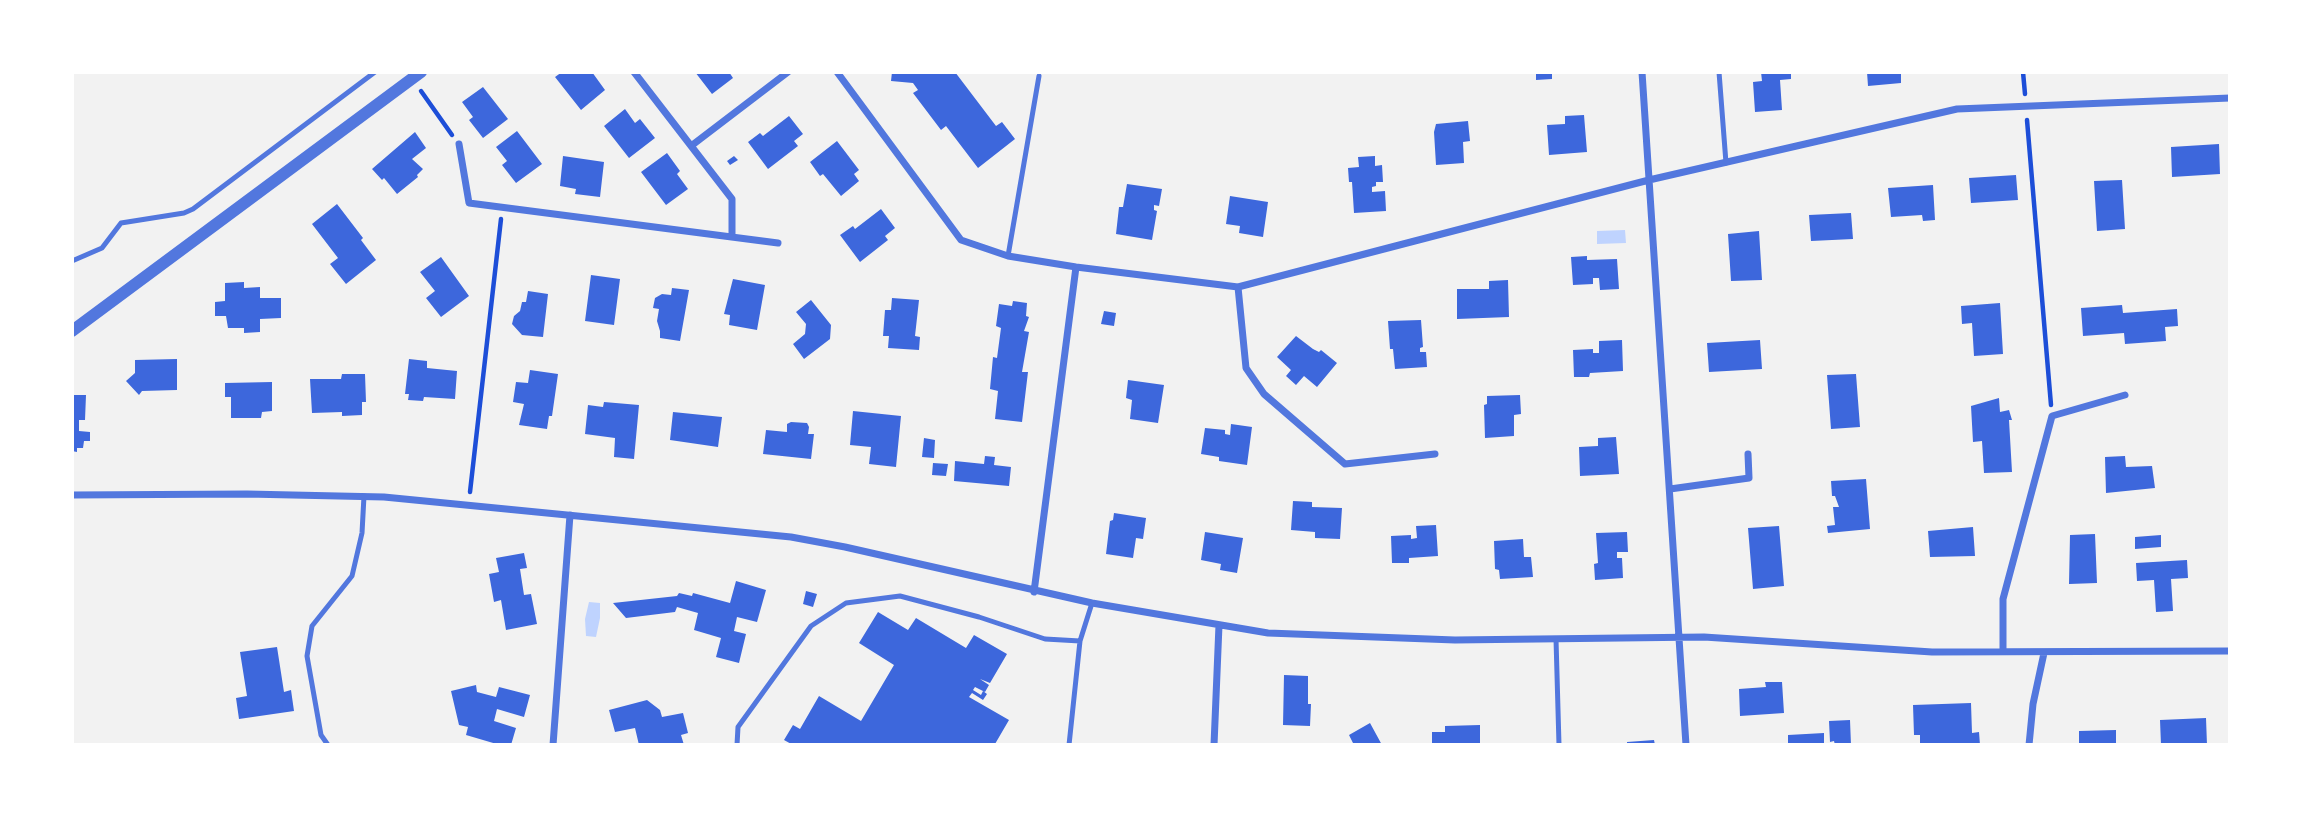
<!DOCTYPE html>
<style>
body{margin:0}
#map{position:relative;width:2302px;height:817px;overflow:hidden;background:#f2f2f2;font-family:"Roboto Condensed",sans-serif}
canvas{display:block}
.frame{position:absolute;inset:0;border:74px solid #fff;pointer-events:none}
</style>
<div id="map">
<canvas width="2302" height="817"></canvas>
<div class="frame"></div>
</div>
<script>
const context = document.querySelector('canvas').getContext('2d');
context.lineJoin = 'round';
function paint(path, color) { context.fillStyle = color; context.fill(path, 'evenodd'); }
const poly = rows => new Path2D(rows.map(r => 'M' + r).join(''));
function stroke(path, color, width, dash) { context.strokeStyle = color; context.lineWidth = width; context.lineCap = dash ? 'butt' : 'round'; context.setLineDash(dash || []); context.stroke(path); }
const water = poly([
 [1625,230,1626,243,1597,244,1597,231],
 [589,602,600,603,600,618,596,637,586,636,585,619]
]);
const building = poly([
 [562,72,586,72,588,74,592,72,605,90,581,110,555,77],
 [695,72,729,72,733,78,712,94],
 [892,72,955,72,996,126,1002,122,1015,139,978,168,946,126,941,130,913,93,918,90,913,83,891,81],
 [1536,72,1559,72,1559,74,1552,74,1552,79,1536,80],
 [1761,72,1791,72,1791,79,1780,80,1782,110,1755,112,1753,82,1762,81],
 [1867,72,1901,72,1901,83,1868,86],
 [483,87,508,119,483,138,469,120,473,117,462,102],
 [625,109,635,123,640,119,655,138,629,158,604,126],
 [1584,115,1587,152,1549,155,1547,125,1565,124,1565,116],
 [789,116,803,134,794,141,798,146,768,169,748,142,760,133,763,136],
 [1468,121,1470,141,1463,142,1464,163,1436,165,1434,132,1436,124],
 [517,131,542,164,516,183,502,165,507,161,496,147],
 [415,132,426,148,412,159,423,169,417,175,418,177,397,194,384,178,382,180,372,169],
 [837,141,859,170,854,174,859,181,841,196,823,174,820,176,810,162],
 [2219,144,2220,174,2172,177,2171,147],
 [667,153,680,171,677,174,688,189,666,205,641,172],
 [563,156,604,162,600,197,575,194,576,189,560,186],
 [734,156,738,160,730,165,727,161],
 [1375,156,1375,166,1382,165,1383,182,1376,182,1376,186,1372,187,1372,192,1385,191,1386,211,1354,213,1352,182,1349,182,1348,168,1359,167,1358,157],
 [2016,175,2018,200,1971,203,1969,178],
 [2122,180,2125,229,2097,231,2094,181],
 [1127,184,1162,189,1159,206,1154,205,1154,210,1157,211,1152,240,1116,234,1119,207,1123,207],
 [1933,185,1935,220,1923,221,1922,215,1891,217,1888,188],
 [1230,196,1268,202,1263,237,1239,233,1240,226,1226,224],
 [337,204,363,238,361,240,376,260,346,284,330,264,338,258,312,224],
 [881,209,895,228,885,236,888,240,860,262,840,235,853,226,855,229],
 [1851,213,1853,239,1811,241,1809,215],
 [1759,231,1762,280,1731,281,1728,234],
 [1587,256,1587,260,1617,259,1619,289,1600,290,1599,278,1593,278,1593,284,1573,285,1571,257],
 [441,257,469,296,441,317,426,298,435,291,420,272],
 [591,275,620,279,614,325,585,321],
 [733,279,765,285,757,330,729,325,730,315,724,314],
 [1508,280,1509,317,1457,319,1457,289,1489,289,1489,281],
 [244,282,244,288,260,287,260,298,281,298,281,318,260,319,260,332,244,333,244,328,228,328,226,316,215,316,215,302,225,301,225,283],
 [672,288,689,290,680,341,660,338,660,331,657,321,659,309,653,308,655,298,662,294,671,295],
 [528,291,548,294,543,337,522,335,512,324,514,316,520,311,522,302,526,302],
 [892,298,919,300,915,336,920,337,919,350,888,348,889,336,883,336,885,310,891,310],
 [811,300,831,325,830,339,804,359,793,344,805,334,806,324,796,312],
 [1013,301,1027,303,1026,316,1029,317,1024,331,1029,332,1022,372,1028,372,1022,422,995,419,998,391,990,389,993,357,997,358,1001,328,996,326,999,304,1012,306],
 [2000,303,2003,354,1974,356,1972,323,1962,324,1961,306],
 [2122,305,2123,313,2177,309,2178,326,2165,327,2166,341,2125,344,2124,333,2083,336,2081,308],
 [1104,311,1116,313,1114,326,1101,324],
 [1421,320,1423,347,1420,348,1420,352,1426,352,1427,367,1395,369,1393,349,1390,349,1388,321],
 [1296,336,1313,349,1319,352,1321,350,1337,363,1317,387,1304,376,1296,385,1286,376,1291,370,1277,357],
 [1622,340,1623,371,1590,373,1589,377,1574,377,1573,350,1593,349,1593,353,1599,353,1599,341],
 [1760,340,1762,369,1709,372,1707,343],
 [177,359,177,390,142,391,139,395,126,381,135,373,135,360],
 [409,359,427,361,427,368,457,371,455,399,424,397,423,401,408,400,409,394,405,394],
 [530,370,558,374,552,416,549,416,547,429,519,425,524,404,513,402,516,382,528,383],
 [342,374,365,374,366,402,362,402,362,415,342,416,342,412,312,413,310,379,341,379],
 [1856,374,1860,427,1831,429,1827,375],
 [1128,380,1164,385,1158,423,1130,419,1132,400,1126,398],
 [272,382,272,411,262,412,261,418,231,418,231,397,225,397,225,383],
 [72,395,86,395,85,420,79,420,79,431,90,432,90,441,84,441,83,448,77,448,77,452,72,451],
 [1520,395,1521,414,1514,415,1514,436,1485,438,1484,405,1487,404,1487,396],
 [1999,398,2000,412,2009,410,2012,420,2009,420,2012,472,1984,473,1982,441,1973,442,1971,406],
 [604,402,639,405,634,459,614,457,615,438,585,434,588,405,603,407],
 [853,411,901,416,896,467,869,464,871,447,850,445],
 [673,412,722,417,718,447,670,440],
 [791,422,807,423,809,427,808,434,814,434,811,459,763,454,766,430,787,432,787,424],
 [1231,424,1252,427,1247,465,1219,461,1219,457,1201,454,1205,428,1225,430,1225,434,1230,435],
 [1616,437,1619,474,1580,476,1579,447,1598,446,1598,438],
 [924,438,935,440,934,458,922,457],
 [985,456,995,457,994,465,1011,467,1009,486,954,481,955,461,984,464],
 [2125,456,2126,467,2152,466,2155,488,2106,493,2105,457],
 [933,463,948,464,946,476,932,475],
 [1866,479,1870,529,1828,533,1827,526,1835,525,1833,507,1839,507,1835,496,1832,496,1831,481],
 [1293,501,1312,502,1312,507,1342,508,1340,539,1315,538,1315,532,1291,530],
 [1114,513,1146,518,1143,539,1136,538,1133,558,1106,554,1110,521,1113,520],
 [1436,525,1438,556,1409,558,1409,563,1392,563,1391,536,1411,535,1411,539,1417,538,1416,526],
 [1779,526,1784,586,1753,589,1748,528],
 [1973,527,1975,556,1930,557,1928,531],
 [1205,532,1243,538,1237,573,1220,570,1221,564,1201,560],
 [1627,532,1628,552,1617,552,1617,558,1622,558,1623,578,1595,580,1594,564,1598,563,1596,533],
 [2095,534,2097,583,2069,584,2070,535],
 [2161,535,2161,547,2135,549,2135,537],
 [1523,539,1524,557,1531,557,1533,577,1500,579,1499,570,1495,569,1494,541],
 [524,553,527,568,520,569,524,595,531,594,537,624,506,630,501,600,494,602,489,574,499,572,496,558],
 [2187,560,2188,578,2171,579,2173,611,2156,612,2154,580,2137,581,2136,563],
 [736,581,766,590,757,622,737,617,734,631,746,634,739,663,716,657,721,638,694,630,698,613,677,607,675,612,626,618,613,603,677,596,679,593,692,596,693,593,730,603],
 [806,591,817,594,813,607,803,604],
 [878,612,908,630,916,618,966,648,974,635,1007,654,990,683,980,679,989,685,985,692,975,687,973,690,981,695,983,691,987,694,983,700,972,693,969,697,1009,720,995,744,793,745,784,740,793,725,800,729,819,696,861,721,894,665,859,643],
 [277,647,284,692,291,690,294,711,239,719,236,698,247,696,240,652],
 [1284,675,1308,676,1308,704,1311,704,1310,726,1283,725],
 [1765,682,1782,682,1784,713,1740,716,1739,689,1766,687],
 [476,685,477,692,496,697,499,687,530,695,524,717,497,709,494,721,516,728,511,745,500,745,466,735,468,727,459,725,451,691],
 [647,700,660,710,662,717,683,713,688,733,681,735,684,745,639,745,635,728,615,732,609,710],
 [1971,703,1972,733,1979,732,1980,745,1920,745,1920,735,1914,735,1913,705],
 [2206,718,2207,745,2161,745,2160,720],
 [1850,720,1851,745,1835,745,1834,741,1830,742,1829,721],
 [1370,723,1382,745,1354,745,1349,735],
 [1480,725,1480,745,1432,745,1432,732,1445,732,1445,726],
 [2116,730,2116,745,2079,745,2079,731],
 [1824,733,1824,745,1788,745,1788,735],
 [1654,740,1655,745,1627,745,1627,742]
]);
const path = poly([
 [2023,72,2025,94],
 [421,91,452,135],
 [2027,120,2051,405],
 [470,492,501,219]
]);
const service = poly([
 [1719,72,1726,163],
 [1008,256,1039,76],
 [72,261,102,248,121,223,184,213,193,209,375,72],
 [1556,639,1559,745],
 [328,745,321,735,307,656,312,626,352,576,362,533,364,496],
 [737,745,738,727,811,626,846,603,900,596,979,617,1045,639,1080,641],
 [1069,745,1080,641,1092,603]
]);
const minor = poly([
 [634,72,732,199,732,236],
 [837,72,961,240,1008,256,1076,267,1238,287,1649,180,1957,109,2230,98],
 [1642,72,1686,745],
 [459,144,469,203,778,243],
 [691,146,788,72],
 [1238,287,1246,368,1264,394,1345,464,1435,454],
 [1670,489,1749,478,1748,454],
 [72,495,247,494,384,497,791,537,845,547,1092,603,1268,633,1455,640,1704,637,1932,652,2230,651],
 [1034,592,1076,267],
 [2003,652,2003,599,2052,416,2125,395],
 [553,745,570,515],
 [1214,745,1219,625],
 [2029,745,2033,704,2044,653]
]);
const tertiary = poly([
 [72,331,421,72]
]);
paint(water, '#bfd3fe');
paint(building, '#3d67dc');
stroke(path, '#1d4ed8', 4.5);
stroke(service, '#5277de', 5);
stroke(minor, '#5277de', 7);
stroke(tertiary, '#5277de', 12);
</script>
